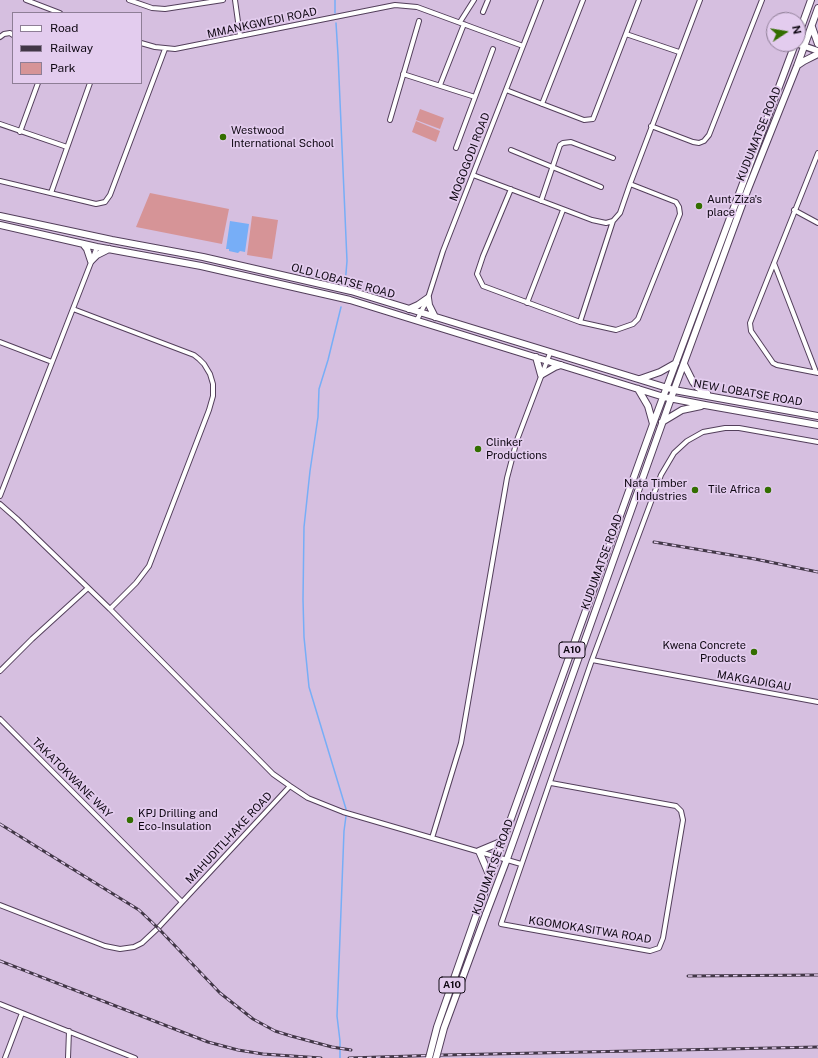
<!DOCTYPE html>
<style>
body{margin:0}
#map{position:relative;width:818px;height:1058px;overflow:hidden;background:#d6bfe0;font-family:"Public Sans",sans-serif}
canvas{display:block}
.legend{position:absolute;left:12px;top:12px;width:130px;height:72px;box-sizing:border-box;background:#e3ccee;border:1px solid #8e7e96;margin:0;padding:5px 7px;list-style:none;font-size:12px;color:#0f0813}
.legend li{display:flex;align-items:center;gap:8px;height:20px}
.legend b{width:20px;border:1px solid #8e7e96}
.north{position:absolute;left:766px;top:12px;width:40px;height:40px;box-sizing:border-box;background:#e3ccee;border:1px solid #8e7e96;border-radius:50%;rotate:78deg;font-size:11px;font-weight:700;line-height:16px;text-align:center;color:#0f0813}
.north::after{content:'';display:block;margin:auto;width:14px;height:18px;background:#336e00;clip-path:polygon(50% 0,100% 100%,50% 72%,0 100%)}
</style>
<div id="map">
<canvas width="818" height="1058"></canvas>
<ul class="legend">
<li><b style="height:5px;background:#fff"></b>Road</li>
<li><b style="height:5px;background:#423747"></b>Railway</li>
<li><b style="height:11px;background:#d69497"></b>Park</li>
</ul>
<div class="north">N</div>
</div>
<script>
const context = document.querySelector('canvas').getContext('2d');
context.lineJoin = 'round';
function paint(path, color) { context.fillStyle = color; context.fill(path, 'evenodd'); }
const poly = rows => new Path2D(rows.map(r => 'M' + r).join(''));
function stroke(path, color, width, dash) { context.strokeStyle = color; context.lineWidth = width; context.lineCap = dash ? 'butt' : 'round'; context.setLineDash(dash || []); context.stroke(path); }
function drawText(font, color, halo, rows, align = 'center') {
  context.font = font + ' "Public Sans",sans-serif'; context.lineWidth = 3.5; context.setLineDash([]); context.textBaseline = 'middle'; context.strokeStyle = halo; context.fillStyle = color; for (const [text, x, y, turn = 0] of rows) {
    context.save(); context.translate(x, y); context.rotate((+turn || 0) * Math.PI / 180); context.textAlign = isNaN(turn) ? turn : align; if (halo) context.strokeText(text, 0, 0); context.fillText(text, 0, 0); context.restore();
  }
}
const green = poly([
 [420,109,444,118,440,129,416,120],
 [416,121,440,131,436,142,412,132],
 [150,193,229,209,222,244,136,227],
 [252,216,278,220,272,259,247,255]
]);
const water = poly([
 [230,221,249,224,245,252,240,251,238,253,229,251,229,249,226,249]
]);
const stream = poly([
 [335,0,335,13],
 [336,23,338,55,347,261,345,285],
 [341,307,328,360,319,389,318,417,310,471,304,527,303,599,304,637,309,687,346,809],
 [340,1058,340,1041,337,1016,344,831,346,816]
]);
const street = poly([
 [26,0,60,13],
 [129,0,152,8,165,9,223,0],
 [235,0,240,36],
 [483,12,488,0],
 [460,22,474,0],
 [626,34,679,52],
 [0,37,4,34,10,33,13,35],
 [141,43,155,47,175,49,395,5,417,7,523,46],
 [403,74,475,97],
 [440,85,464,24],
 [506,90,584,120,593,119,639,0],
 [542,104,583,0],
 [390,120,419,21],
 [0,124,67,147],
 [651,126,693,142,699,143,704,141,709,135,762,0],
 [20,132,38,83],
 [456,148,493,49],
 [511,150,601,187],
 [818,153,750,323,751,331,773,363,777,365,818,373],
 [473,175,592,220,606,223,613,221,620,213,630,184,700,0],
 [0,181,96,204,105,202,110,195,165,49],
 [511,189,483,256,477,274,483,286,580,322,616,330,633,324,638,319,680,214,679,207,676,202,630,184],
 [51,193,90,83],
 [541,201,560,145,563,143,571,142,613,158],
 [794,210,818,223],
 [774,263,816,372],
 [527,303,563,210],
 [73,309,194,355,199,359,204,364,210,374,213,384,213,396,209,410,149,566,136,583,110,609],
 [417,320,428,298,443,251,541,0],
 [580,322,613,221],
 [0,342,52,362],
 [0,496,97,247],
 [0,504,17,519,110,609,273,774,290,786,308,798,343,812,521,864],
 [592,660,818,702],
 [0,671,32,639,88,588],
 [0,719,182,902],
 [551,783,665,804,676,806,681,811,683,820,663,938,659,948,650,951,501,924,592,660,661,475,674,453,687,441,703,432,725,428,739,428,818,442],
 [432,838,461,743,507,478,517,440,550,353],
 [0,905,105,946,120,949,134,947,142,943,158,928,290,786],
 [0,1004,135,1058],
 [5,1058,22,1013],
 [68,1058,69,1031]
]);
const secondary = poly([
 [798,44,818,51]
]);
const primary = poly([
 [812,27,818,44],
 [798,36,811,0],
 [798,65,804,61,818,54],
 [0,216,112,240,203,257,351,291,674,390,818,416],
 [0,225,97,247,201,266,350,300,664,397,705,405,818,425],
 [83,244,87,249,91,261,97,255,109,249],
 [409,309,418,305,428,298,429,305,435,317],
 [536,357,541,375,555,367,561,365],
 [684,364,693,382,697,387,707,393],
 [640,379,660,372,676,363],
 [638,389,648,406,653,424],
 [662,422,682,410,701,406],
 [490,877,479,851,503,841],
 [477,913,653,424,795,44],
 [486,914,507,859,674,390,746,194,797,66,818,8]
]);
const rail = poly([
 [654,542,755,559,818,572],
 [0,824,139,910,158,928,220,993,253,1019,275,1031,291,1036,332,1047,351,1050],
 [0,961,208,1042,238,1050,263,1054,321,1058],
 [688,976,818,975],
 [349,1058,444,1055,818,1047]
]);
const primaryBridge = poly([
 [429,1058,437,1027,477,913],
 [436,1058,444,1028,486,914]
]);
const markers = [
 [223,137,4,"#336e00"],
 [699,206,4,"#336e00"],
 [478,449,4,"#336e00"],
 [695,490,4,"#336e00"],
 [768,490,4,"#336e00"],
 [754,652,4,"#336e00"],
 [130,820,4,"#336e00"]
];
const shields = [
 [572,650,26],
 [452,985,26]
];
const shieldNames = [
 ["A10",572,650],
 ["A10",452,985]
];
const streetNames = [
 ["MMANKGWEDI ROAD",262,23,-12],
 ["KUDUMATSE ROAD",759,134,-68],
 ["MOGOGODI ROAD",470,157,-69],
 ["OLD LOBATSE ROAD",343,281,15],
 ["NEW LOBATSE ROAD",748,393,10],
 ["KUDUMATSE ROAD",602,562,-70],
 ["MAKGADIGAU",754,681,10],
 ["TAKATOKWANE WAY",72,778,45],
 ["MAHUDITLHAKE ROAD",229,838,-47],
 ["KUDUMATSE ROAD",493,867,-70],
 ["KGOMOKASITWA ROAD",590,930,9]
];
const poiNames = [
 ["Westwood",231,131],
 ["International School",231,144],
 ["Aunt Ziza's",707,200],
 ["place",707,213],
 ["Clinker",486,443],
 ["Productions",486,456],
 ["Nata Timber",687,484,"right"],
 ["Industries",687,497,"right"],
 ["Tile Africa",760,490,"right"],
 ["Kwena Concrete",746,646,"right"],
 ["Products",746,659,"right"],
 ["KPJ Drilling and",138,814],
 ["Eco-Insulation",138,827]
];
paint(green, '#d69497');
paint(water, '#77aef7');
stroke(stream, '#77aef7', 1.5);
stroke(street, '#533f5b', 6);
stroke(secondary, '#533f5b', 8);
stroke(primary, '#533f5b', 8);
stroke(street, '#fff', 4);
stroke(secondary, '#fff', 5.5);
stroke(primary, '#fff', 6);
stroke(rail, '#423747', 3);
stroke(rail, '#e3ccee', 1.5, [4.5]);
stroke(primaryBridge, '#533f5b', 8, []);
stroke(primaryBridge, '#fff', 6);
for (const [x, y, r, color] of markers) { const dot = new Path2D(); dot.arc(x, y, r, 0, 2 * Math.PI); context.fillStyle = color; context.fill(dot); stroke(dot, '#e3ccee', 1.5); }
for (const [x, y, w] of shields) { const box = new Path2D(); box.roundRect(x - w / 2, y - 8, w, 16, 3); context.fillStyle = '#e3ccee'; context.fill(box); stroke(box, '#0f0813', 1); }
drawText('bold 10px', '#0f0813', null, shieldNames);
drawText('11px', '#0f0813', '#e3ccee', streetNames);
drawText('11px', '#0f0813', '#e3ccee', poiNames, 'left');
</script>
